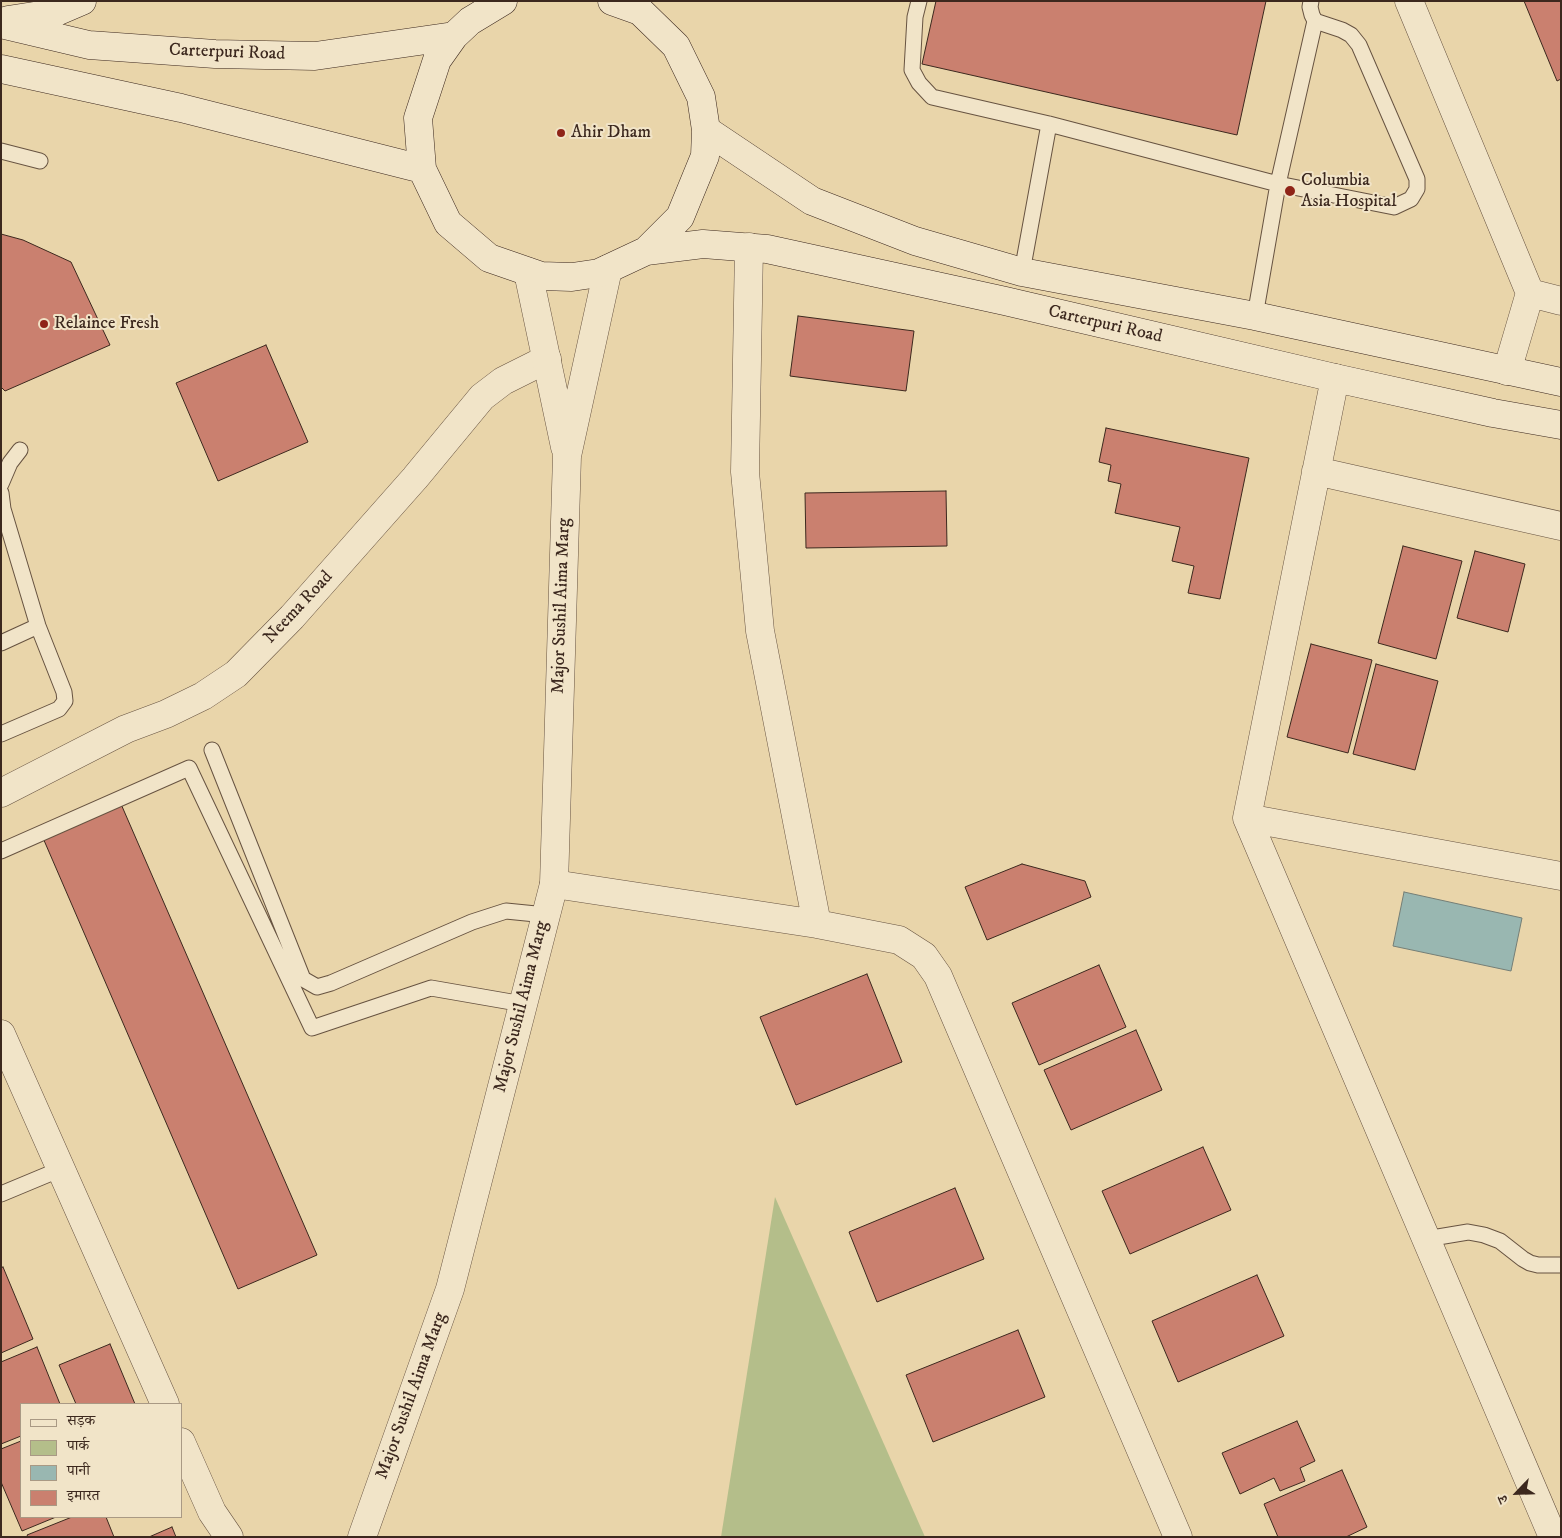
<!DOCTYPE html>
<meta charset="utf-8">
<style>
body{margin:0}
#map{position:relative;width:1562px;height:1538px;overflow:hidden;background:#e9d5aa;font-family:"IM FELL DW Pica","Noto Serif Devanagari",serif}
canvas{display:block}
.frame{position:absolute;inset:0;border:2px solid #3c281e;pointer-events:none}
.legend{position:absolute;left:20px;top:1403px;width:162px;height:115px;box-sizing:border-box;background:#f1e4c8;border:1px solid #a99984;margin:0;padding:6px 9px;list-style:none;font-size:15px;color:#3c281e}
.legend li{display:flex;align-items:center;gap:10px;height:25px}
.legend b{width:25px;border:1px solid #a99984}
.north{position:absolute;left:1492px;top:1468px;width:50px;height:50px;-webkit-text-stroke:4px #f1e4c8;paint-order:stroke;rotate:246deg;font-size:14px;font-weight:700;line-height:20px;text-align:center;color:#3c281e}
.north::after{content:'';display:block;margin:auto;width:18px;height:22px;background:#3c281e;clip-path:polygon(50% 0,100% 100%,50% 72%,0 100%)}
</style>
<div id="map">
<canvas width="1562" height="1538"></canvas>
<div class="frame"></div>
<ul class="legend">
<li><b style="height:6px;background:#f1e4c8"></b>सड़क</li>
<li><b style="height:14px;background:#b4be8a"></b>पार्क</li>
<li><b style="height:14px;background:#99b7b1"></b>पानी</li>
<li><b style="height:14px;background:#ca806f"></b>इमारत</li>
</ul>
<div class="north">उ</div>
</div>
<script>
const context = document.querySelector('canvas').getContext('2d');
context.lineJoin = 'round';
function paint(path, color) { context.fillStyle = color; context.fill(path, 'evenodd'); }
const poly = rows => new Path2D(rows.map(r => 'M' + r).join(''));
function stroke(path, color, width, dash) { context.strokeStyle = color; context.lineWidth = width; context.lineCap = dash ? 'butt' : 'round'; context.setLineDash(dash || []); context.stroke(path); }
function drawText(font, color, halo, rows, align = 'center') {
  context.font = font + ' "IM FELL DW Pica",serif'; context.lineWidth = 4; context.setLineDash([]); context.textBaseline = 'middle'; context.strokeStyle = halo; context.fillStyle = color; for (const [text, x, y, turn = 0] of rows) {
    context.save(); context.translate(x, y); context.rotate((+turn || 0) * Math.PI / 180); context.textAlign = isNaN(turn) ? turn : align; if (halo) context.strokeText(text, 0, 0); context.fillText(text, 0, 0); context.restore();
  }
}
const green = poly([
 [775,1197,925,1537,721,1537]
]);
const water = poly([
 [1404,892,1522,918,1511,971,1393,946,1404,892]
]);
const building = poly([
 [936,1,1266,1,1237,135,922,64,936,1],
 [1524,1,1561,1,1561,79,1557,81,1524,1],
 [1,234,23,240,71,262,110,345,5,391,1,387,1,234],
 [798,316,914,331,906,391,790,376,798,316],
 [266,345,308,442,218,481,176,383,266,345],
 [1106,428,1249,458,1220,599,1188,593,1194,566,1172,561,1180,527,1115,513,1121,484,1108,481,1111,465,1099,462,1106,428],
 [946,491,947,546,806,548,805,493,946,491],
 [1403,546,1462,561,1436,659,1378,643,1403,546],
 [1475,551,1525,564,1508,632,1457,618,1475,551],
 [1311,644,1372,660,1348,753,1287,737,1311,644],
 [1376,664,1438,681,1415,770,1353,754,1376,664],
 [121,804,317,1255,238,1289,43,838,121,804],
 [1022,864,1085,881,1091,897,987,940,965,887,1022,864],
 [1099,965,1126,1027,1039,1065,1012,1003,1099,965],
 [867,974,902,1062,796,1105,760,1017,867,974],
 [1136,1030,1162,1090,1071,1130,1044,1070,1136,1030],
 [1203,1147,1231,1210,1130,1254,1102,1191,1203,1147],
 [955,1188,984,1259,877,1302,849,1232,955,1188],
 [3,1267,33,1339,1,1353,1,1268,3,1267],
 [1257,1275,1284,1336,1178,1382,1152,1321,1257,1275],
 [1018,1330,1045,1397,933,1442,906,1375,1018,1330],
 [110,1344,135,1404,76,1404,59,1365,110,1344],
 [37,1347,60,1404,21,1404,21,1436,1,1444,1,1362,37,1347],
 [1297,1421,1315,1461,1300,1468,1305,1481,1280,1491,1274,1478,1240,1494,1222,1453,1297,1421],
 [21,1441,21,1517,56,1517,22,1531,1,1482,1,1449,21,1441],
 [1342,1470,1367,1527,1346,1537,1278,1537,1264,1504,1342,1470],
 [72,1517,106,1517,114,1537,28,1537,27,1535,72,1517],
 [172,1527,176,1537,149,1537,172,1527]
]);
const service = poly([
 [919,1,915,17,912,70,919,83,932,97,1049,124,1278,184,1394,207,1411,199,1417,189,1417,179,1359,45,1351,35,1342,30,1315,21,1312,15,1310,7,1311,1],
 [1,151,40,161],
 [1022,272,1049,124],
 [1255,316,1278,184,1315,21],
 [1,484,10,463,20,450],
 [1,493,3,509,38,626,64,692,65,701,59,709,1,734],
 [1,643,38,626],
 [212,750,303,979,317,987,331,983,472,922,506,911,546,915],
 [1,851,189,768,312,1028,431,988,523,1004],
 [1,1194,61,1169],
 [1426,1239,1468,1232,1484,1235,1500,1241,1523,1259,1530,1263,1538,1265,1560,1265]
]);
const minor = poly([
 [1409,1,1530,293,1507,371],
 [749,247,745,472,760,631,817,924],
 [1530,293,1561,301],
 [1335,378,1247,818,1553,1537],
 [1316,471,1561,526],
 [1,793,126,729,166,714,203,696,236,674,292,617,415,478,482,397,503,381,547,359],
 [1247,818,1561,876],
 [554,884,817,924,899,940,924,956,938,976,1178,1537],
 [1,1034,165,1404],
 [181,1442,212,1512,229,1537]
]);
const tertiary = poly([
 [528,272,565,447],
 [362,1537,450,1289,554,884,567,456,608,269]
]);
const secondary = poly([
 [503,1,470,21,454,36,437,60,418,118,422,169,448,223,489,258,541,276,572,277,599,273,646,251,680,217,705,156,706,130,701,97,676,46,640,11,612,1],
 [8,20,54,13,82,1],
 [1,24,89,45,215,54,315,56,454,36],
 [1,69,181,108,422,169],
 [706,130,812,201,915,241,1022,272,1255,316,1561,382],
 [646,251,703,244,767,249,1005,301,1335,378,1493,413,1561,425]
]);
const markers = [
 [561,133,5,"#8f2418"],
 [1290,191,6,"#8f2418"],
 [44,324,5,"#8f2418"]
];
const streetNames = [
 ["Carterpuri Road",227,53,2],
 ["Carterpuri Road",1105,325,13],
 ["Major Sushil Aima Marg",562,606,-88],
 ["Neema Road",299,608,-47],
 ["Major Sushil Aima Marg",522,1007,-76],
 ["Major Sushil Aima Marg",412,1396,-70]
];
const poiNames = [
 ["Ahir Dham",571,133],
 ["Columbia",1301,181],
 ["Asia Hospital",1301,202],
 ["Relaince Fresh",54,324]
];
paint(green, '#b4be8a');
paint(water, '#99b7b1');
stroke(water, '#747e76', 1);
paint(building, '#ca806f');
stroke(building, '#3c281e', 1);
stroke(service, '#675341', 17);
stroke(minor, '#675341', 29);
stroke(tertiary, '#675341', 29);
stroke(secondary, '#3c281e', 29);
stroke(service, '#f1e4c8', 15);
stroke(minor, '#f1e4c8', 28);
stroke(tertiary, '#f1e4c8', 28);
stroke(secondary, '#f1e4c8', 28);
for (const [x, y, r, color] of markers) { const dot = new Path2D(); dot.arc(x, y, r, 0, 2 * Math.PI); context.fillStyle = color; context.fill(dot); stroke(dot, '#f1e4c8', 2); }
drawText('18px', '#3c281e', '#f1e4c8', streetNames);
drawText('18px', '#3c281e', '#f1e4c8', poiNames, 'left');
</script>
